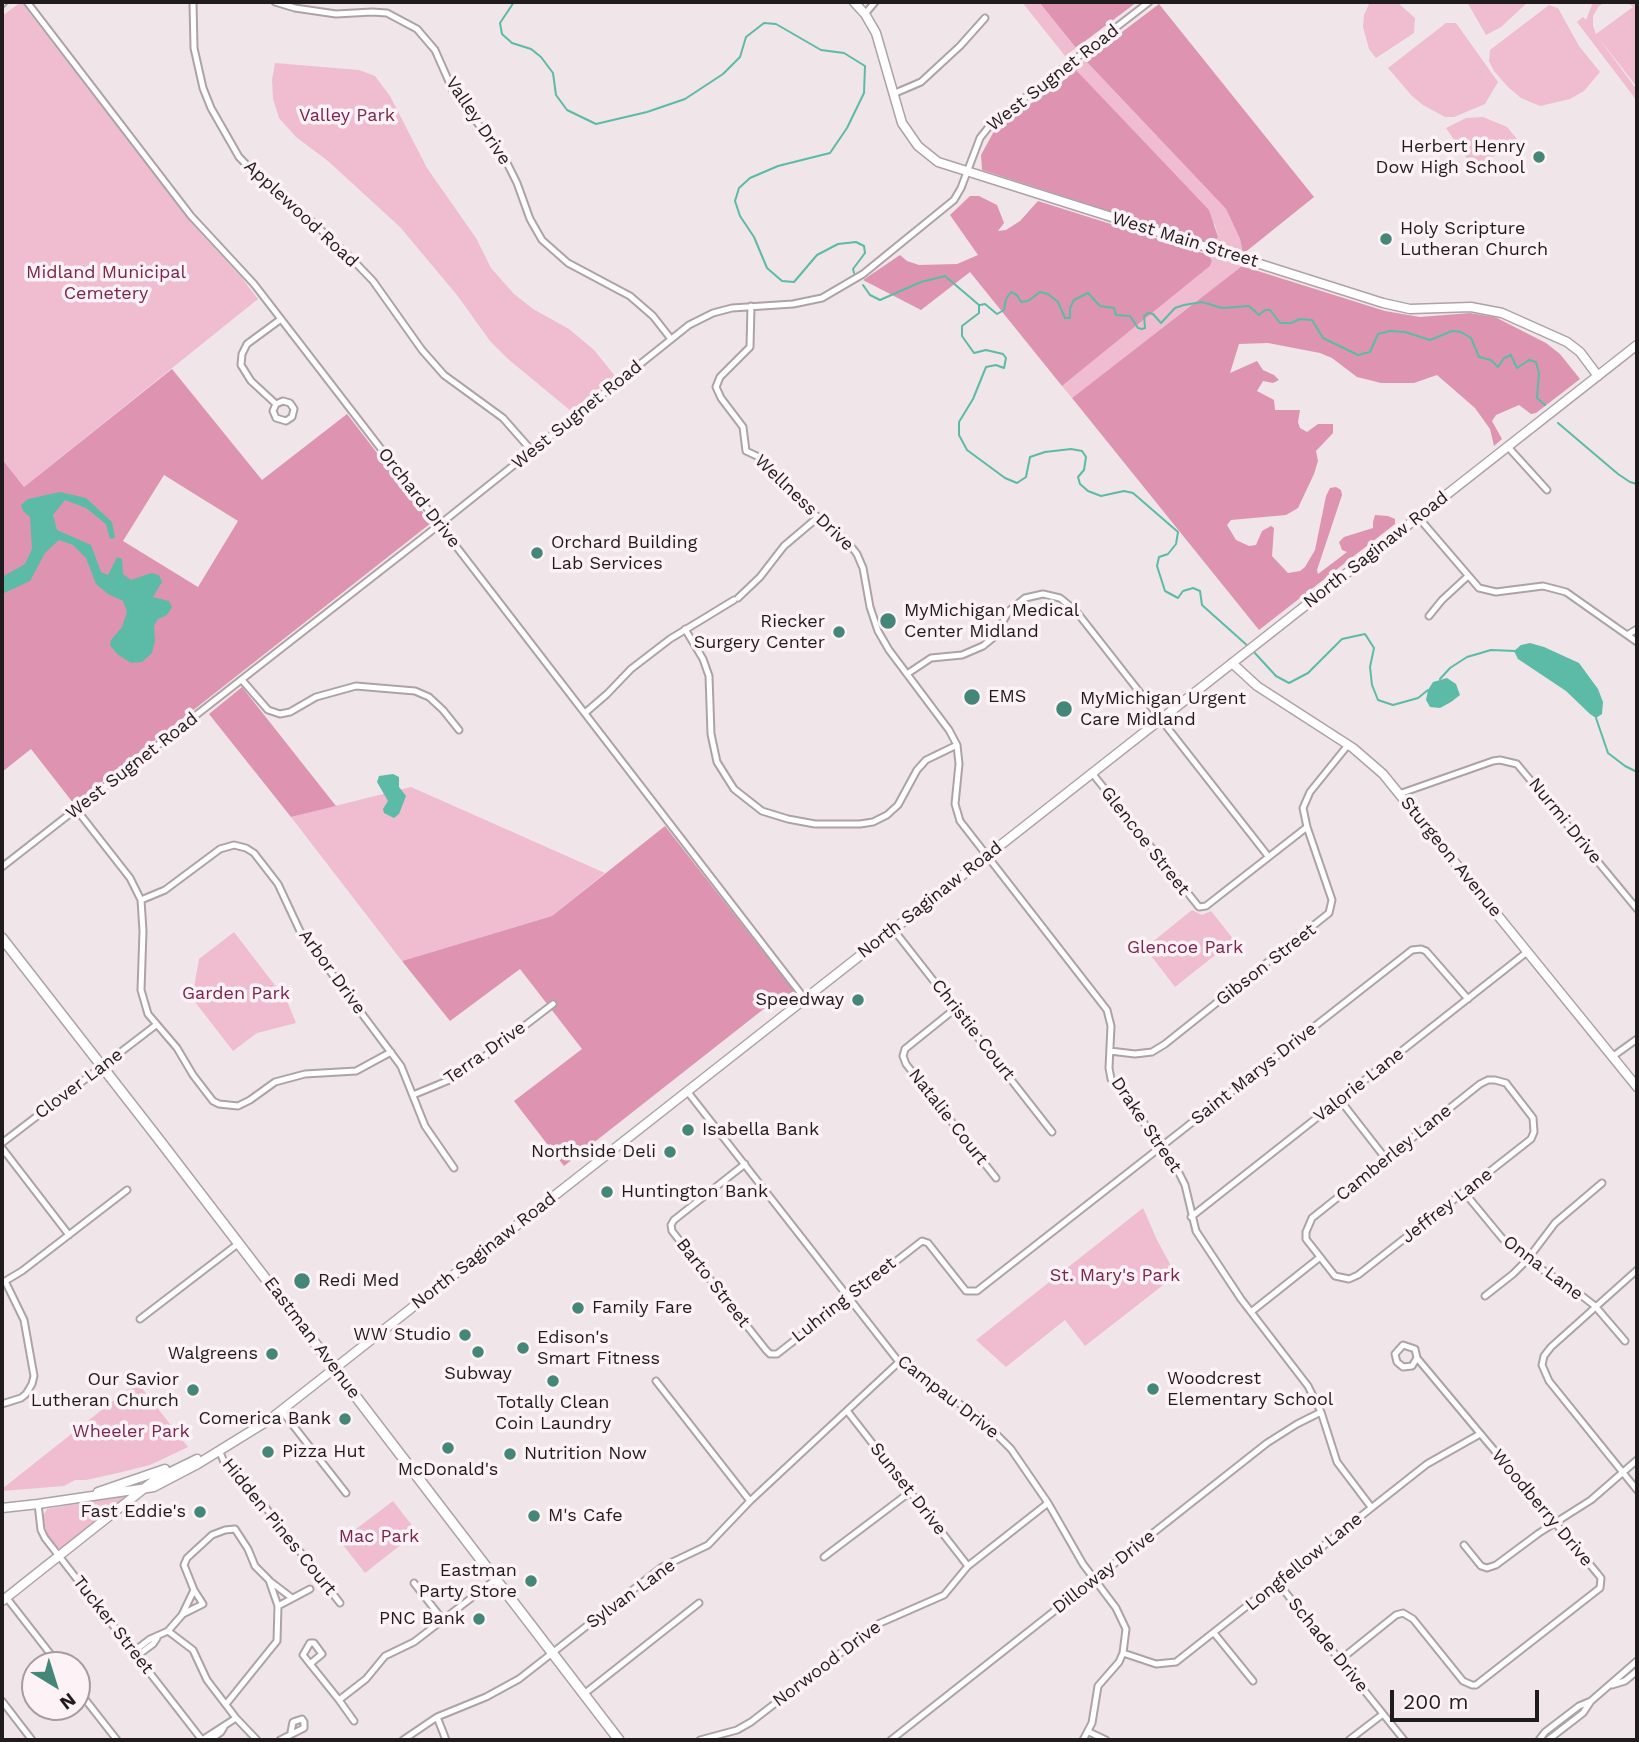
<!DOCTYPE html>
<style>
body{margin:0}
#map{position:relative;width:1639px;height:1742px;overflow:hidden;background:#f0e5e9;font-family:"Work Sans",sans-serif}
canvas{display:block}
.frame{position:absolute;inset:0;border:4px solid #201c1d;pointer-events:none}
.north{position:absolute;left:21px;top:1651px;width:70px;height:70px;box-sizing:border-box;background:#fdf2f6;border:2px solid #a59c9f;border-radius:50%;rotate:142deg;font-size:19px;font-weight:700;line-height:28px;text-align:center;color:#201c1d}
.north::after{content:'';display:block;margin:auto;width:24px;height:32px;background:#448677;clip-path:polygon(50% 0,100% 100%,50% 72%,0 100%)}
.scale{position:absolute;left:1390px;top:1690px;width:149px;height:32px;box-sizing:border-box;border:4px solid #201c1d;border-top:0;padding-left:9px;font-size:21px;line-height:24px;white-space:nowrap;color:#201c1d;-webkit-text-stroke:5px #fdf2f6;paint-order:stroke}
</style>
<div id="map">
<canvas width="1639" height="1742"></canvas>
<div class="frame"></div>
<div class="north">N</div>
<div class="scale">200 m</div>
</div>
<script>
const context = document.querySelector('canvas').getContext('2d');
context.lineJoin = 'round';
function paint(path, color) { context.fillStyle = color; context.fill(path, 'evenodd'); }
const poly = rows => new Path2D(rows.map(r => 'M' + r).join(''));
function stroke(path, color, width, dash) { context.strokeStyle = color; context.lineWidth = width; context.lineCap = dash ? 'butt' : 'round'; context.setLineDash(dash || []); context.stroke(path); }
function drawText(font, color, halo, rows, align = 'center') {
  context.font = font + ' "Work Sans",sans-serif'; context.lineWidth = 7; context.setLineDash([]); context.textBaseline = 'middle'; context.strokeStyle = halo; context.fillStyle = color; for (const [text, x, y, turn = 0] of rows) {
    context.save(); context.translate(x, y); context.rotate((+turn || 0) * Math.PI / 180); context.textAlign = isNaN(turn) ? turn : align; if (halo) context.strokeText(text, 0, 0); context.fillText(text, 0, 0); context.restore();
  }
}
const green = poly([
 [21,2,193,225,241,277,258,299,24,487,2,459,2,16],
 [1022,2,1039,2,1076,48,1065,56],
 [1370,2,1397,2,1415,18,1414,33,1376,58,1369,49,1363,27,1364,15],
 [1467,2,1528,2,1501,27,1486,35],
 [1593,2,1605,2,1599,6,1593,16,1593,26,1596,34,1633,7,1627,2,1637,2,1637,87,1597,36,1637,90,1637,101,1577,22,1583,17,1586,20],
 [1549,5,1558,8,1579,46,1600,72,1584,91,1570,99,1540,106,1521,98,1508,87,1494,71,1489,61,1490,50],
 [1446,23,1456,23,1498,82,1485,104,1454,117,1445,117,1423,105,1412,96,1388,68],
 [1085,60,1226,209,1240,239,1243,254,1215,245,1218,237,1215,225,1075,69],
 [275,63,359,70,375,76,390,96,427,168,476,238,491,268,514,294,533,309,569,329,594,350,615,376,571,411,508,359,490,341,457,295,400,227,328,161,296,137,279,118,273,99,272,80],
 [1483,117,1507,127,1517,139,1479,167,1472,166,1446,128,1466,118],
 [1209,255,1242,266,1072,398,1062,386,1210,266,1212,261],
 [411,787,605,873,552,916,402,961,291,817],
 [1192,910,1202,915,1211,911,1234,940,1175,987,1145,948],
 [234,932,287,1001,296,1023,257,1033,233,1051,192,998,199,959],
 [1143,1208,1157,1240,1176,1275,1085,1346,1065,1320,1006,1367,976,1340],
 [137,1382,188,1447,150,1465,122,1472,86,1480,75,1480,64,1486,2,1491,2,1489],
 [133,1494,62,1548,58,1548,47,1534,43,1516,47,1509],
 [393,1501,417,1532,365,1573,340,1541]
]);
const forest = poly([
 [1039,2,1137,2,1076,48],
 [1159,4,1314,197,1243,254,1240,239,1226,209,1085,60],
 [1075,69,1209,210,1218,237,1214,245,982,170,981,155,993,133],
 [970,196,979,196,997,205,1004,223,998,231,1006,230,1020,221,1038,201,1209,255,1212,261,1210,266,1062,386,970,272,921,310,863,280,900,255,907,261,919,265,957,264,978,255,950,215],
 [1242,266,1385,311,1420,317,1470,313,1495,317,1546,343,1560,354,1580,379,1536,413,1531,414,1519,405,1496,415,1492,421,1502,439,1494,446,1490,429,1475,408,1437,375,1414,383,1381,383,1357,377,1332,358,1320,353,1268,343,1239,344,1230,373,1257,361,1263,370,1274,375,1279,380,1273,383,1263,381,1257,391,1274,400,1275,410,1300,410,1298,422,1300,428,1307,432,1318,424,1333,424,1333,433,1316,451,1318,461,1314,474,1298,508,1286,515,1231,520,1227,525,1236,540,1249,546,1256,545,1262,531,1271,526,1274,528,1272,556,1288,573,1300,571,1305,567,1315,550,1326,496,1330,488,1336,487,1341,490,1342,495,1317,570,1318,574,1347,552,1342,550,1339,542,1344,537,1373,528,1373,522,1375,515,1388,516,1395,519,1395,524,1259,630,1072,398],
 [172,369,262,480,347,414,431,523,74,804,31,749,2,772,2,459,24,487],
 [164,475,238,521,198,587,123,541],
 [242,687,336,806,291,817,209,714],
 [665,826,794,991,765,1008,564,1166,514,1101,582,1049,520,969,450,1021,402,961,552,916]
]);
const water = poly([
 [60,492,86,498,112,522,115,538,110,539,106,524,86,508,65,500,53,515,57,530,91,545,101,572,108,575,117,557,122,559,123,574,131,580,151,573,159,575,162,582,153,597,169,601,172,607,167,615,158,619,154,626,155,641,152,653,142,662,131,663,117,654,110,645,111,640,122,627,127,612,123,601,108,594,96,584,86,558,73,545,59,540,45,553,30,581,2,594,2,577,25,564,32,549,30,517,23,511,21,505,28,499],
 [1530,643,1544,647,1579,663,1598,689,1603,702,1602,714,1596,718,1590,714,1566,691,1518,659,1514,651,1521,645],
 [1447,678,1456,684,1460,695,1451,702,1440,708,1430,707,1426,700,1428,690,1433,682],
 [393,774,399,777,399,787,406,796,399,814,394,818,384,813,383,809,388,801,377,782,379,776]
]);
const stream = poly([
 [514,2,500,23,502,34,512,43,531,49,541,57,553,73,556,95,567,110,596,124,647,112,685,99,723,74,740,57,746,37,764,23,776,24,821,50,844,53,865,66,864,93,847,128,830,153,778,166,750,178,739,188,735,201,740,216,754,237,767,268,782,281,794,282,817,255,838,244,856,242,864,246,865,253,853,269,854,273],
 [863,285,870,295,880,300,921,282,945,276,979,305,979,313,962,326,962,336,974,353,986,350,1003,354,1006,358,1004,368,996,365,986,367,973,399,959,422,959,435,967,450,1005,478,1017,483,1026,477,1030,457,1045,452,1071,449,1082,451,1086,457,1084,470,1078,477,1080,484,1088,491,1101,496,1124,491,1133,493,1178,532,1176,544,1168,554,1159,557,1157,566,1165,591,1178,598,1183,591,1193,588,1200,591,1202,605,1249,647],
 [980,305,985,304,997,314,1004,310,1006,299,1011,292,1017,295,1021,302,1028,301,1040,292,1048,294,1058,302,1065,318,1070,318,1070,308,1074,300,1088,293,1100,306,1114,308,1116,315,1130,316,1138,328,1142,329,1145,328,1144,316,1148,313,1153,314,1161,323,1175,308,1184,305,1202,302,1222,308,1249,306,1259,315,1265,310,1270,310,1280,323,1291,323,1300,319,1312,320,1323,338,1358,355,1370,352,1378,334,1390,331,1405,332,1430,340,1452,331,1461,332,1471,338,1479,357,1491,360,1498,367,1504,358,1511,355,1517,368,1529,360,1536,362,1539,373,1537,398,1545,405],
 [1558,423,1618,474,1630,482,1637,484],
 [1253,651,1276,676,1289,683,1308,673,1342,639,1365,634,1374,648,1370,667,1372,685,1378,700,1393,705,1418,698,1428,690],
 [1440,679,1450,668,1467,657,1491,650,1516,651],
 [1596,718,1608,753,1625,766,1637,772]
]);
const street = poly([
 [27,2,191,216,254,284,805,999],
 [193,2,194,48,203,88,211,108,239,157,268,187,308,218,349,256,373,281,422,350,444,375,503,418,532,451],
 [275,2,295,8,336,14,372,12,387,13,417,29,435,50,454,93,504,157,517,183,530,219,542,240,568,263,630,296,653,316,671,339],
 [2,4,4,2],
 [865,14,875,2],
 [893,94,921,82,960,46,985,18],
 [751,306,750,347,720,377,716,387,721,398,743,427,746,451,761,458,797,500,846,540,857,554,863,568,870,607,878,631,889,650,949,730,957,745,959,764,955,804,960,821,1107,1010,1111,1026,1109,1068,1111,1079,1174,1163,1185,1185,1196,1231,1241,1299,1308,1386,1321,1412,1337,1462,1371,1507],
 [276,404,273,411,276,418,286,421,292,417,294,409,290,403,283,401,276,404,251,381,241,365,242,354,247,344,281,319],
 [1508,447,1547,490],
 [1418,517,1479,588,1496,592,1543,586,1566,592,1637,642],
 [738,598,760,577,784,546,817,518],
 [1429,616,1442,600,1468,576],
 [685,629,703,659,709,676,711,734,717,762,734,789,762,811,788,819,815,824,860,824,873,822,887,815,898,805,917,770,926,760,957,745],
 [1627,635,1637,629],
 [907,674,931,658,962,655,983,646,994,637,1009,611,1025,598,1043,594,1060,598,1076,611,1268,856],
 [242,680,268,710,280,714,290,712,316,697,356,686,415,691,429,697,443,710,459,730],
 [585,713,607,694,631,669,670,639,734,600],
 [1092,773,1199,907,1206,906,1307,827],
 [1399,794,1493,761,1500,760,1517,764,1637,909],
 [76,809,130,878,141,900,143,931,141,990,148,1014,177,1048,193,1075,213,1101,219,1104,238,1106,250,1100,275,1082,305,1074,356,1071,391,1052],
 [2,867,439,525,689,325,713,313,732,308,793,304,822,298,863,274,954,200,961,188,980,138,991,124,1149,2],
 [141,900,165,890,220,849,234,845,246,848,254,853,278,884,300,931,401,1066,425,1126,454,1168],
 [893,929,1052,1132],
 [956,1008,905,1049,903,1056,906,1064,996,1178],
 [1110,1051,1135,1054,1152,1052,1165,1044,1329,913,1332,900,1307,827,1303,808,1310,792,1348,745],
 [1612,1057,1637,1039],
 [1488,1080,1495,1080,1506,1083,1533,1118,1534,1132,1531,1139,1358,1275,1349,1279,1335,1276,1306,1239,1306,1232,1312,1218,1480,1084,1488,1080],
 [687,1091,899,1362,980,1418,1011,1449,1048,1503,1083,1564,1116,1608,1126,1629,1123,1653,1119,1662,1098,1686,1092,1723,1083,1740],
 [413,1095,459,1076,553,1004],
 [1340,1100,1386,1159],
 [2,1143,156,1025],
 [2,1148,69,1235],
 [745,1164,674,1220,671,1225,672,1231,766,1350,770,1354,777,1354,922,1241,928,1243,966,1291,977,1291,1412,950,1421,949,1426,951,1468,999],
 [1464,1192,1502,1238,1527,1260,1573,1289,1595,1306,1625,1341],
 [1191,1217,1527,952],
 [1637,1270,1551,1347,1544,1356,1542,1365,1549,1381,1637,1490],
 [2,1283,22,1271,127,1190],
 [1485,1296,1513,1274,1527,1260,1555,1223,1602,1183],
 [1251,1312,1319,1258],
 [140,1319,239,1243],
 [656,1381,750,1501],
 [2,1404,21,1398,26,1394,32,1384,34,1376,24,1320,5,1281],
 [281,1410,346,1493],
 [848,1412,968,1566],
 [219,1450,224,1462,245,1490,266,1508,340,1603],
 [38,1504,41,1530,45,1538,202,1740],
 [1464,1545,1481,1566,1487,1568,1496,1565,1539,1533,1591,1500,1637,1460],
 [824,1557,910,1492],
 [271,1582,292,1598],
 [414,1583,443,1620],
 [1278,1583,1404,1740],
 [6,1597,59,1665],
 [278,1606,310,1589],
 [183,1614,203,1604,194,1590],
 [168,1631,193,1650,207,1680,236,1718,257,1740],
 [1214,1633,1253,1681],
 [133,1652,150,1639,168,1631,182,1615,194,1590,184,1565,187,1558,212,1535,225,1530,235,1529,248,1549,255,1566,269,1580,278,1606,277,1641,227,1703],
 [1123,1653,1156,1664,1176,1662,1427,1464,1480,1434],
 [137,1656,153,1644,157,1638],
 [1340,1660,1396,1615,1403,1613,1413,1619,1463,1681,1472,1685,1476,1685,1600,1588,1601,1578,1597,1573,1417,1358,1415,1349,1403,1345,1395,1354,1397,1362,1403,1367,1412,1366,1417,1358],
 [310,1664,322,1654,314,1643,310,1643,303,1655,339,1700,366,1679,385,1656,414,1642,496,1579],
 [1612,1685,1625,1681,1637,1671],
 [77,1689,117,1740],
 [584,1694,699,1603],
 [339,1700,354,1721],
 [2,1701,32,1740],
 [437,1717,446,1740],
 [1089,1732,1106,1740],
 [202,1740,236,1718],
 [210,1740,221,1732,224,1727],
 [280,1740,304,1728,304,1722,302,1719,293,1722,291,1732],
 [403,1740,437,1717,486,1697,519,1679,662,1567,708,1545,750,1501,899,1362],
 [700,1740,737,1730,751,1722,878,1624,944,1595,968,1566,1048,1503],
 [891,1740,1267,1443,1297,1424,1321,1412],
 [1349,1740,1383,1714],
 [1539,1740,1545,1732,1579,1706,1591,1701],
 [1548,1740,1583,1713,1591,1701,1637,1661]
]);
const secondary = poly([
 [854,2,865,14,876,33,902,123,918,146,938,162,1383,303,1410,309,1471,307,1502,313,1567,342,1580,352,1598,376],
 [1232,663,1257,686,1353,748,1383,774,1637,1087],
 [98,1492,165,1469],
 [2,1508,38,1504,154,1487,196,1465,269,1420,1637,345],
 [2,1601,156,1479,197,1459]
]);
const primary = poly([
 [2,938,157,1137,619,1740]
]);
const markers = [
 [1539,157,7,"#448677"],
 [1386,239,7,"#448677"],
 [537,553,7,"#448677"],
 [888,621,9,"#448677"],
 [839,632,7,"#448677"],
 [972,697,9,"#448677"],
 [1064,709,9,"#448677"],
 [858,1000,7,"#448677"],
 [688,1130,7,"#448677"],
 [670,1152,7,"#448677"],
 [607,1192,7,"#448677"],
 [302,1281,9,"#448677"],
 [578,1308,7,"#448677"],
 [465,1335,7,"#448677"],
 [523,1348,7,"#448677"],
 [478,1352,7,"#448677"],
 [272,1354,7,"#448677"],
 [553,1381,7,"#448677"],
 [1153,1389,7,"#448677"],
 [193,1390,7,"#448677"],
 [345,1419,7,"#448677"],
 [448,1448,7,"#448677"],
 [268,1452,7,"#448677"],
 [510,1454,7,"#448677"],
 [200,1512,7,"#448677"],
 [534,1516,7,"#448677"],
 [531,1581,7,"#448677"],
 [479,1619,7,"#448677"]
];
const streetNames = [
 ["West Sugnet Road",1053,78,-38],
 ["Valley Drive",478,121,56],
 ["Applewood Road",301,214,43],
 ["West Main Street",1185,240,17],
 ["West Sugnet Road",577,415,-39],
 ["Orchard Drive",419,498,52],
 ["Wellness Drive",804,503,44],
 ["North Saginaw Road",1376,550,-38],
 ["West Sugnet Road",132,766,-38],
 ["Nurmi Drive",1565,821,51],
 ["Glencoe Street",1145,841,52],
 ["Sturgeon Avenue",1451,857,51],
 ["North Saginaw Road",930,900,-38],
 ["Gibson Street",1266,965,-38],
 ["Arbor Drive",332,972,54],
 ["Christie Court",973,1030,52],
 ["Terra Drive",485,1053,-35],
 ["Saint Marys Drive",1254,1074,-38],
 ["Clover Lane",79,1084,-37],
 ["Valorie Lane",1359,1085,-38],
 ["Natalie Court",948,1117,52],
 ["Drake Street",1146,1125,56],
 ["Camberley Lane",1394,1153,-39],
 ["Jeffrey Lane",1447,1206,-38],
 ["North Saginaw Road",484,1251,-38],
 ["Onna Lane",1543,1268,37],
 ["Barto Street",713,1283,52],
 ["Luhring Street",844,1300,-38],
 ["Eastman Avenue",312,1338,53],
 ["Campau Drive",948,1397,38],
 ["Sunset Drive",908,1489,52],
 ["Woodberry Drive",1542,1508,50],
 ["Hidden Pines Court",279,1527,51],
 ["Longfellow Lane",1304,1562,-39],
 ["Dilloway Drive",1104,1572,-38],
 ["Sylvan Lane",631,1594,-36],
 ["Tucker Street",113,1625,52],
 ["Schade Drive",1328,1645,51],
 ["Norwood Drive",827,1664,-37]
];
const parkNames = [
 ["Valley Park",347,116],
 ["Midland Municipal",106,273],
 ["Cemetery",106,294],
 ["Glencoe Park",1185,948],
 ["Garden Park",236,994],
 ["St. Mary's Park",1115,1276],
 ["Wheeler Park",131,1432],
 ["Mac Park",379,1537]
];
const poiNames = [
 ["Herbert Henry",1525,147,"right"],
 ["Dow High School",1525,168,"right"],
 ["Holy Scripture",1400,229],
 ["Lutheran Church",1400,250],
 ["Orchard Building",551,543],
 ["Lab Services",551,564],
 ["MyMichigan Medical",904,611],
 ["Center Midland",904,632],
 ["Riecker",825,622,"right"],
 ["Surgery Center",825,643,"right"],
 ["EMS",988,697],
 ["MyMichigan Urgent",1080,699],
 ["Care Midland",1080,720],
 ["Speedway",844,1000,"right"],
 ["Isabella Bank",702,1130],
 ["Northside Deli",656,1152,"right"],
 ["Huntington Bank",621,1192],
 ["Redi Med",318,1281],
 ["Family Fare",592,1308],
 ["WW Studio",451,1335,"right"],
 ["Edison's",537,1338],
 ["Smart Fitness",537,1359],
 ["Walgreens",258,1354,"right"],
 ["Subway",478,1374,"center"],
 ["Woodcrest",1167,1379],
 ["Elementary School",1167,1400],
 ["Our Savior",179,1380,"right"],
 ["Lutheran Church",179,1401,"right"],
 ["Totally Clean",553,1403,"center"],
 ["Coin Laundry",553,1424,"center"],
 ["Comerica Bank",331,1419,"right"],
 ["Pizza Hut",282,1452],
 ["Nutrition Now",524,1454],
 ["McDonald's",448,1470,"center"],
 ["Fast Eddie's",186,1512,"right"],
 ["M's Cafe",548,1516],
 ["Eastman",517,1571,"right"],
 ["Party Store",517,1592,"right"],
 ["PNC Bank",465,1619,"right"]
];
paint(green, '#efbdcf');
paint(forest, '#de94b1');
paint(water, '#5bbba6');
stroke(stream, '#5bbba6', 2);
stroke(street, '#ada3a6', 9);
stroke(secondary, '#ada3a6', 11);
stroke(primary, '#ada3a6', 12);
stroke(street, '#fff', 5);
stroke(secondary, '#fff', 8);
stroke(primary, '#fff', 9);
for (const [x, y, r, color] of markers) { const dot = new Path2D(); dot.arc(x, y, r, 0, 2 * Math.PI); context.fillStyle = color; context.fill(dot); stroke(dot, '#fdf2f6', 2.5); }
drawText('18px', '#201c1d', '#fdf2f6', streetNames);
drawText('18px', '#7b244d', '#fdf2f6', parkNames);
drawText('18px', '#201c1d', '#fdf2f6', poiNames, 'left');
</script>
